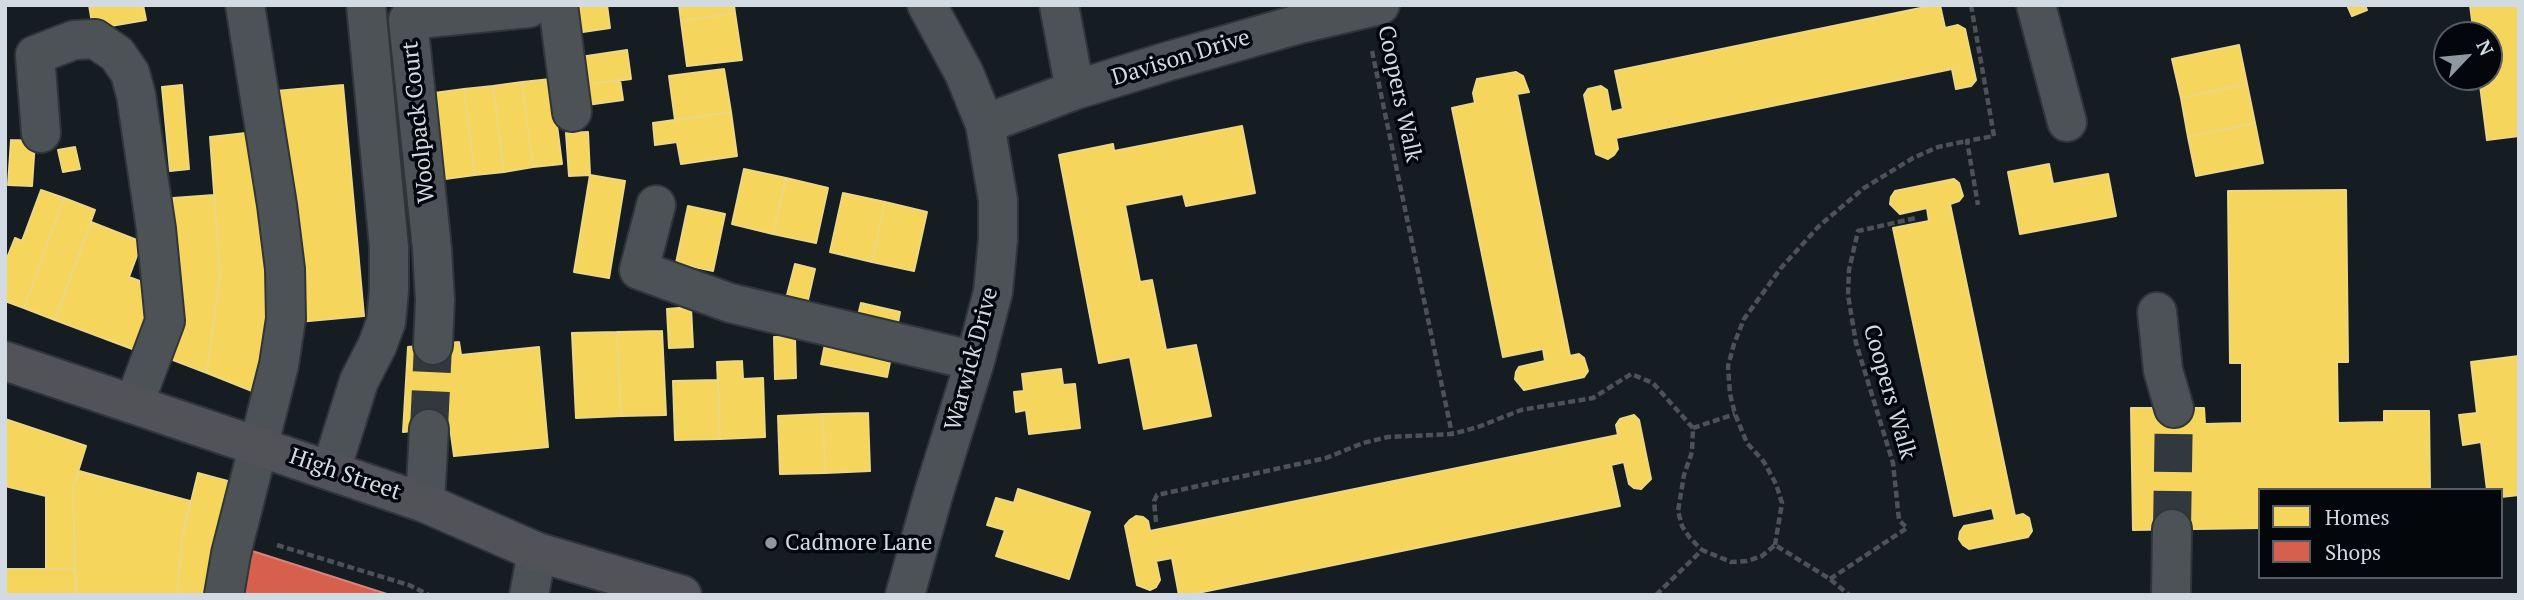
<!DOCTYPE html>
<style>
body{margin:0}
#map{position:relative;width:2524px;height:600px;overflow:hidden;background:#151c22;font-family:"PT Serif",serif}
canvas{display:block}
.frame{position:absolute;inset:0;border:7px solid #d2dbe2;pointer-events:none}
.legend{position:absolute;left:2258px;top:488px;width:245px;height:91px;box-sizing:border-box;background:#03070b;border:2px solid #565c61;margin:0;padding:9px 12px;list-style:none;font-size:21px;color:#d2dbe2}
.legend li{display:flex;align-items:center;gap:14px;height:35px}
.legend b{width:35px;border:2px solid #565c61}
.north{position:absolute;left:2433px;top:21px;width:70px;height:70px;box-sizing:border-box;background:#03070b;border:2px solid #565c61;border-radius:50%;rotate:64deg;font-size:19px;font-weight:700;line-height:28px;text-align:center;color:#d2dbe2}
.north::after{content:'';display:block;margin:auto;width:24px;height:32px;background:#90989f;clip-path:polygon(50% 0,100% 100%,50% 72%,0 100%)}
</style>
<div id="map">
<canvas width="2524" height="600"></canvas>
<div class="frame"></div>
<ul class="legend">
<li><b style="height:19px;background:#f6d55c"></b>Homes</li>
<li><b style="height:19px;background:#d6604d"></b>Shops</li>
</ul>
<div class="north">N</div>
</div>
<script>
const context = document.querySelector('canvas').getContext('2d');
context.lineJoin = 'round';
function paint(path, color) { context.fillStyle = color; context.fill(path, 'evenodd'); }
const poly = rows => new Path2D(rows.map(r => 'M' + r).join(''));
function stroke(path, color, width, dash) { context.strokeStyle = color; context.lineWidth = width; context.lineCap = dash ? 'butt' : 'round'; context.setLineDash(dash || []); context.stroke(path); }
function drawText(font, color, halo, rows, align = 'center') {
  context.font = font + ' "PT Serif",serif'; context.lineWidth = 7; context.setLineDash([]); context.textBaseline = 'middle'; context.strokeStyle = halo; context.fillStyle = color; for (const [text, x, y, turn = 0] of rows) {
    context.save(); context.translate(x, y); context.rotate((+turn || 0) * Math.PI / 180); context.textAlign = isNaN(turn) ? turn : align; if (halo) context.strokeText(text, 0, 0); context.fillText(text, 0, 0); context.restore();
  }
}
const homes = poly([
 [89,5,143,5,146,20,93,29,89,5],
 [572,5,607,5,610,28,576,33,572,5],
 [679,5,734,5,735,13,681,21,679,5],
 [1935,5,1940,5,1945,28,1958,25,1965,29,1976,80,1971,86,1956,89,1952,69,1616,138,1618,149,1614,155,1608,159,1596,154,1584,95,1588,89,1601,86,1607,90,1611,112,1623,109,1615,71,1935,5],
 [2347,5,2365,5,2367,10,2352,16,2347,5],
 [2470,5,2519,5,2519,136,2487,140,2479,77,2489,77,2489,35,2474,35,2470,5],
 [735,13,742,60,687,66,681,21,735,13],
 [2239,45,2247,84,2181,98,2172,59,2239,45],
 [627,50,631,79,584,85,580,57,627,50],
 [724,69,731,112,675,120,669,76,724,69],
 [1516,72,1523,76,1529,92,1517,94,1570,356,1579,354,1584,358,1588,371,1584,377,1524,390,1515,379,1516,372,1519,367,1545,361,1543,349,1503,357,1452,108,1475,103,1473,93,1477,79,1516,72],
 [551,79,562,164,533,167,522,82,551,79],
 [620,80,623,100,587,105,584,85,620,80],
 [522,82,533,167,504,172,493,86,522,82],
 [2247,84,2255,123,2188,137,2181,98,2247,84],
 [182,85,189,169,170,171,162,87,182,85],
 [343,85,364,316,298,322,276,91,343,85],
 [493,86,504,172,475,175,464,89,493,86],
 [464,89,475,175,445,179,434,93,464,89],
 [731,112,737,156,681,164,677,142,655,145,653,123,731,112],
 [2255,123,2263,163,2196,176,2188,137,2255,123],
 [1242,126,1255,193,1186,206,1183,194,1125,205,1140,282,1152,280,1166,350,1196,345,1211,416,1144,429,1130,357,1099,363,1059,155,1113,144,1114,151,1242,126],
 [255,132,273,344,262,395,207,373,220,274,210,137,255,132],
 [588,132,590,175,569,176,566,133,588,132],
 [11,140,35,141,32,186,8,185,11,140],
 [75,147,80,169,63,172,58,150,75,147],
 [2049,164,2053,184,2108,174,2116,216,2020,234,2008,172,2049,164],
 [744,169,786,178,773,234,732,224,744,169],
 [590,175,625,181,609,278,574,272,590,175],
 [786,178,828,188,816,243,773,234,786,178],
 [1954,179,1959,183,1963,196,1959,201,1950,204,2015,516,2023,514,2029,518,2032,531,2028,537,1969,549,1963,545,1959,539,1960,532,1964,526,1995,520,1992,508,1954,516,1893,228,1929,221,1927,208,1900,214,1890,204,1891,197,1895,191,1954,179],
 [41,190,64,198,24,308,5,301,5,263,15,238,22,241,41,190],
 [2346,190,2348,362,2337,362,2338,423,2384,422,2384,411,2429,411,2430,490,2260,490,2260,528,2133,530,2131,408,2204,408,2205,424,2242,423,2242,363,2230,363,2228,191,2346,190],
 [843,193,885,202,872,262,830,252,843,193],
 [214,195,220,274,207,373,173,360,180,309,173,198,214,195],
 [64,198,95,210,55,320,24,308,64,198],
 [885,202,927,212,914,271,872,262,885,202],
 [688,206,725,214,713,271,676,263,688,206],
 [91,222,142,242,129,277,153,286,143,353,55,320,91,222],
 [795,264,815,269,807,304,786,299,795,264],
 [861,303,900,312,896,333,856,324,861,303],
 [691,307,693,347,669,348,667,309,691,307],
 [662,331,666,415,621,416,617,332,662,331],
 [617,332,621,416,576,418,572,333,617,332],
 [774,337,795,337,796,378,775,379,774,337],
 [826,339,892,352,887,377,821,364,826,339],
 [459,342,461,355,539,347,548,447,454,456,450,427,403,432,408,347,459,342],
 [2519,356,2519,495,2501,497,2501,490,2487,490,2481,442,2463,445,2459,415,2477,413,2471,362,2519,356],
 [742,361,743,379,763,378,765,437,720,439,717,362,742,361],
 [1061,369,1063,385,1075,384,1080,428,1029,434,1026,410,1016,412,1014,392,1024,391,1022,374,1061,369],
 [718,380,720,439,675,440,673,381,718,380],
 [868,413,870,471,825,473,823,414,868,413],
 [823,414,825,473,780,474,778,416,823,414],
 [1634,415,1639,420,1651,479,1641,489,1634,488,1629,484,1624,462,1611,465,1620,506,1188,595,1179,595,1172,558,1156,561,1160,580,1156,587,1150,590,1137,585,1125,526,1130,520,1136,516,1143,517,1148,521,1150,531,1618,435,1616,425,1620,419,1634,415],
 [5,419,86,446,73,488,75,569,46,569,46,496,5,486,5,419],
 [79,471,190,501,182,539,177,595,76,595,73,488,79,471],
 [198,473,235,483,207,595,177,595,182,539,198,473],
 [1018,489,1090,512,1069,579,996,556,1005,530,987,525,996,498,1014,503,1018,489],
 [5,569,75,569,76,595,5,595,5,569]
]);
const shops = poly([
 [246,549,390,595,237,595,246,549]
]);
const minorTunnel = poly([
 [429,429,433,345],
 [2172,529,2174,408]
]);
const path = poly([
 [1971,5,1994,136,1967,141,1978,205],
 [1372,51,1452,434],
 [1693,428,1735,414],
 [1156,522,1154,501,1157,495,1326,458,1363,443,1388,437,1452,434,1478,427,1521,410,1593,398,1631,374,1653,383,1693,428,1692,452,1684,475,1678,511,1682,526,1690,538,1702,550],
 [277,545,409,585,429,595],
 [1775,545,1782,503,1776,484,1764,462,1747,443,1735,414,1730,394,1728,366,1734,344,1744,319,1781,268,1819,226,1864,188,1913,158,1938,147,1967,141],
 [1830,579,1907,528,1899,520,1893,463,1856,343,1848,295,1849,270,1858,231,1916,218],
 [1656,595,1702,550,1731,562,1747,561,1762,556,1775,545,1830,579,1849,595]
]);
const minor = poly([
 [558,5,572,112],
 [1059,5,1075,90],
 [2036,5,2067,122],
 [985,124,1075,90,1169,61,1299,24,1380,5],
 [41,133,35,55,74,40,95,39,117,54,130,73,136,95,156,229,165,321,134,404],
 [656,205,639,270,730,303,975,361],
 [2157,312,2163,370,2174,408],
 [433,345,435,300,432,249,408,20,529,8],
 [331,470,359,381,377,346,386,322,389,290,389,247,366,5],
 [425,503,429,429],
 [224,595,231,554,279,365,286,319,285,269,277,205,245,5],
 [529,595,537,552],
 [905,595,934,492,975,361,993,292,998,239,998,200,985,124,964,73,927,5],
 [2171,595,2172,529]
]);
const major = poly([
 [5,361,425,503,537,552,682,595]
]);
const markers = [
 [771,543,7,"#90989f"]
];
const streetNames = [
 ["Davison Drive",1181,58,-17],
 ["Coopers Walk",1399,94,78],
 ["Woolpack Court",419,122,-96],
 ["Warwick Drive",972,359,-75],
 ["Coopers Walk",1889,392,74],
 ["High Street",345,475,19]
];
const poiNames = [
 ["Cadmore Lane",785,543]
];
paint(homes, '#f6d55c');
stroke(homes, '#ebd784', 2);
paint(shops, '#d6604d');
stroke(shops, '#d5857a', 2);
stroke(minorTunnel, '#31393f', 38, [38, 19]);
stroke(minor, '#30353a', 42);
stroke(major, '#30353a', 42);
stroke(path, '#4d5257', 4.5, [7, 3.5]);
stroke(minor, '#4c5256', 38);
stroke(major, '#525358', 38);
for (const [x, y, r, color] of markers) { const dot = new Path2D(); dot.arc(x, y, r, 0, 2 * Math.PI); context.fillStyle = color; context.fill(dot); stroke(dot, '#03070b', 2.5); }
drawText('23px', '#d2dbe2', '#03070b', streetNames);
drawText('23px', '#d2dbe2', '#03070b', poiNames, 'left');
</script>
